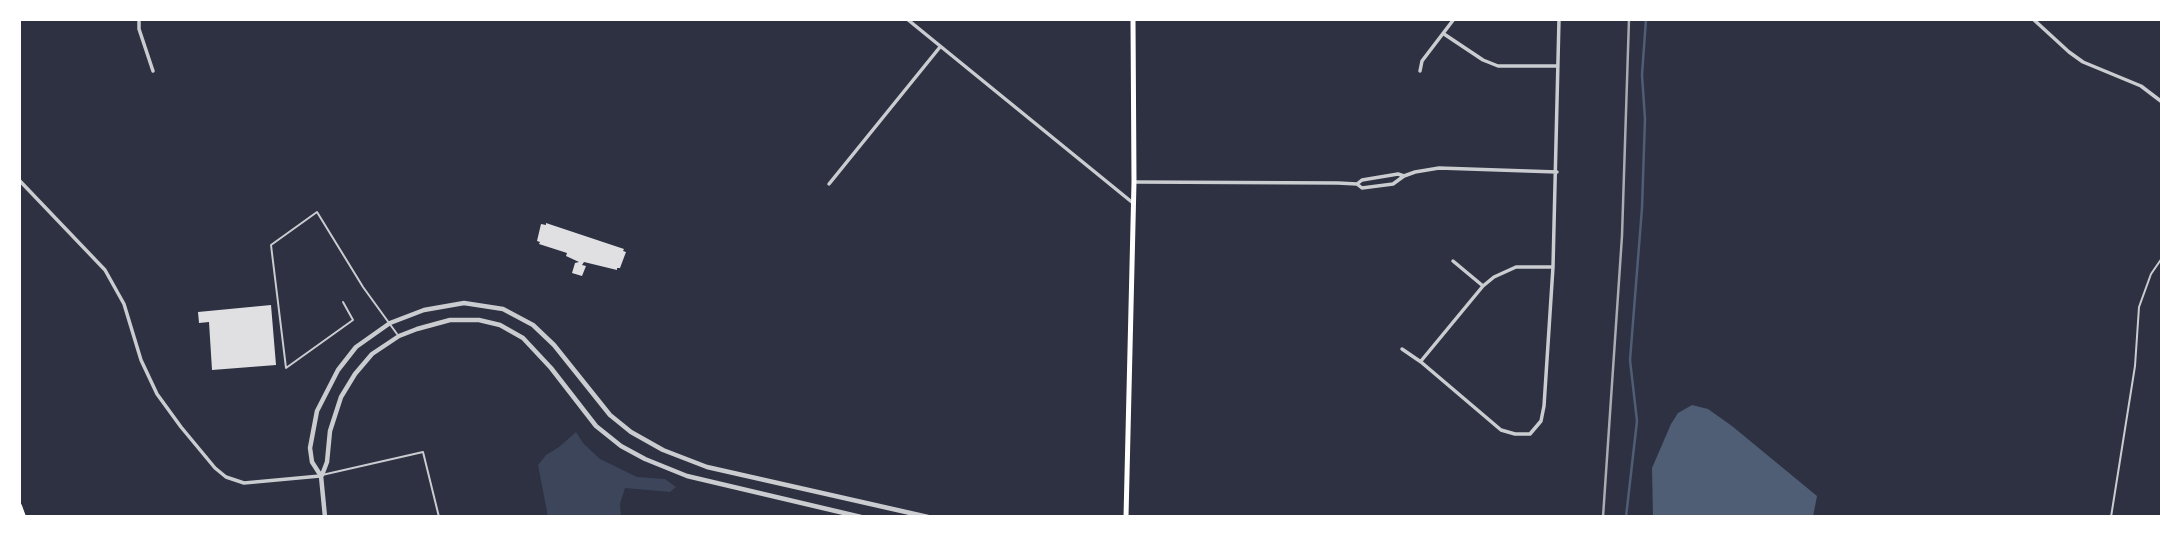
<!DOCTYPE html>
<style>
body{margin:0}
#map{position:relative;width:2181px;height:536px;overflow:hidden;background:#2d3142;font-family:Figtree,sans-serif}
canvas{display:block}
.frame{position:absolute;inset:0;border:21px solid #fff;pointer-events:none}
</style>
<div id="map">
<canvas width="2181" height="536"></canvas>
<div class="frame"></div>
</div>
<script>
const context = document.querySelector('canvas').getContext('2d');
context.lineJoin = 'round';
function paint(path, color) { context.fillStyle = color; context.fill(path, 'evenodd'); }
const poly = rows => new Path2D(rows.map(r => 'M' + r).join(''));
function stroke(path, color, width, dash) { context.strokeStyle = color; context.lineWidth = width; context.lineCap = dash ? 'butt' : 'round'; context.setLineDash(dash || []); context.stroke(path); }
const green = poly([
 [576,432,583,443,600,459,637,477,665,479,676,487,670,492,625,488,620,504,621,517,548,517,538,465,546,455,559,447]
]);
const water = poly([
 [1692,405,1708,409,1732,426,1817,496,1813,517,1653,517,1652,468,1671,424,1678,413]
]);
const stream = poly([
 [1626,517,1637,421,1630,360,1642,208,1645,119,1642,75,1646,19]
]);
const building = poly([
 [546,223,624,249,623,251,626,252,620,268,617,268,617,270,584,262,582,265,586,266,582,276,572,273,575,263,579,262,566,256,567,253,539,244,540,242,537,241,541,224,546,225],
 [271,305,276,365,212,370,209,322,199,323,198,312]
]);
const service = poly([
 [343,302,353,320,286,368,271,245,317,212,363,287,397,334],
 [322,475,423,452,439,517],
 [2111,517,2135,366,2139,307,2151,274,2162,258]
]);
const minor = poly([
 [139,19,139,29,153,71],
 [907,19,1133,203],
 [2033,19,2069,52,2083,62,2141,86,2162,102],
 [1444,34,1483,60,1498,66,1558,66],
 [1420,71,1422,61,1454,19],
 [19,180,105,270,124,304,141,360,157,394,181,427,215,468,226,477,244,483,320,476],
 [1134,182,1338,183,1357,184,1362,188,1393,184,1404,176,1415,172,1439,168,1557,172],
 [829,184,940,47],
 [1357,184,1362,180,1398,174,1404,176],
 [1453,261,1483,286],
 [1402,349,1421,362,1501,430,1515,434,1530,434,1541,421,1544,406,1553,267,1559,19],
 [1421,361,1483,286,1494,277,1516,267,1553,267]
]);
const tertiary = poly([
 [322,475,327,462,330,431,341,397,355,374,372,354,399,336,417,329,450,320,479,320,500,325,523,338,551,368,596,426,621,446,645,459,687,476,861,517],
 [325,517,321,476,312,462,310,448,317,411,338,370,356,347,390,323,424,310,464,303,503,309,533,325,554,345,610,415,631,432,663,450,707,467,928,517]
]);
const primary = poly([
 [1126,517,1134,182,1133,19]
]);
const motorway = poly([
 [19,506,23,517]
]);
const rail = poly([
 [1603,517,1622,236,1629,19]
]);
paint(green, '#3c4559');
paint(water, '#4f5d75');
stroke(stream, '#4f5d75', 2.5);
paint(building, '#e0e0e3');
stroke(service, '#caccd0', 2);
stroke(minor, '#caccd0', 3.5);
stroke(tertiary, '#caccd0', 4.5);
stroke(primary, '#fff', 5);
stroke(motorway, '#fff', 6);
stroke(rail, '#abadb3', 2.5);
</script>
